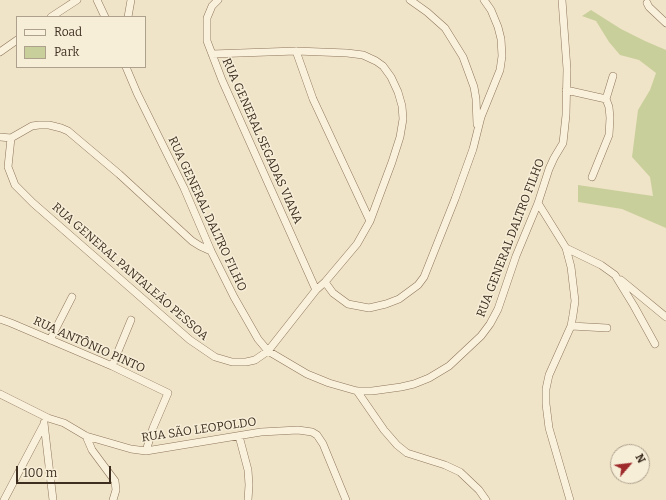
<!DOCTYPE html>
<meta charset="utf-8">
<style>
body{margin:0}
#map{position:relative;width:666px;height:500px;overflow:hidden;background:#f0e4c8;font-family:Bitter,serif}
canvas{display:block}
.legend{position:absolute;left:16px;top:16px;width:130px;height:52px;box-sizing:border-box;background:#f7eed8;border:1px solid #ada18e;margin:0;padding:5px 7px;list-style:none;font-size:12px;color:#3d2e20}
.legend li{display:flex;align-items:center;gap:8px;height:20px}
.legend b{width:20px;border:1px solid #ada18e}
.north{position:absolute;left:610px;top:444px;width:40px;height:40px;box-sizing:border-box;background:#f7eed8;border:1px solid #ada18e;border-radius:50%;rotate:62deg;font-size:11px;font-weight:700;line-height:16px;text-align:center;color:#3d2e20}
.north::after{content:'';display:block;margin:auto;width:14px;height:18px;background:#9e2a2b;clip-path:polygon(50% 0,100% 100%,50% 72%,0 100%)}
.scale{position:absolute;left:16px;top:466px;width:95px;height:18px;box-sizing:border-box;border:2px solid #3d2e20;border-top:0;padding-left:5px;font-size:12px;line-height:14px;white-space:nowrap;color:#3d2e20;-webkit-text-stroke:3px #f7eed8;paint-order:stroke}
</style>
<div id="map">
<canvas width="666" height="500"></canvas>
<ul class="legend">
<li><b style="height:5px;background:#faf1dc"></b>Road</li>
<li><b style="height:11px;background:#c9cf9b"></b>Park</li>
</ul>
<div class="north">N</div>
<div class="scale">100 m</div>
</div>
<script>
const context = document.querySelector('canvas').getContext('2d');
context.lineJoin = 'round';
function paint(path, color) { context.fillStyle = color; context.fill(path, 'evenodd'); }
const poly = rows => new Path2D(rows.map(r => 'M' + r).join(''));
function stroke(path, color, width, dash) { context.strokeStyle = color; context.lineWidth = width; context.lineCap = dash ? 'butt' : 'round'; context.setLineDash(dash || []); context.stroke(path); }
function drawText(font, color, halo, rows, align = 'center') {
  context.font = font + ' Bitter,serif'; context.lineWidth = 3; context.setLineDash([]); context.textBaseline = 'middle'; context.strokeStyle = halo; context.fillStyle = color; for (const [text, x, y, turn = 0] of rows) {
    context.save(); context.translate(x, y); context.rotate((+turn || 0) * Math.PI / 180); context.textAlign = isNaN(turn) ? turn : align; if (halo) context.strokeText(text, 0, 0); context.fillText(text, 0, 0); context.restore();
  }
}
const green = poly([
 [591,10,621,29,645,41,666,50,666,228,622,209,578,202,578,185,653,196,650,177,632,157,638,110,650,90,656,73,639,60,620,55,609,42,596,21,582,16]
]);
const minor = poly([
 [97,0,105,17],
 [218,0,212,6,207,18,207,41,222,80,316,290],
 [410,0,427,12,445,28,463,57,474,87,476,99,477,124],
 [647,3,649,7,666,23],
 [51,17,77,0],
 [128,17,131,0],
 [296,51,313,99,370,221],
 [0,52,17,40],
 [126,67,137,93,184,188,211,251,234,297,258,339,268,351,307,374,329,383,357,391,372,391,401,387,414,384,429,378,449,366,481,336,490,324,498,309,516,256,538,203,549,169,554,158,563,143,566,115,567,69,562,0],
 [566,90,606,99],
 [0,137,11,138],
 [592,177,609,135,610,118,609,107,606,99,613,76],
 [538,203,566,248,571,267,575,301,573,315,571,326,549,375,546,389,546,404,549,428,570,500],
 [566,248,601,265,615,275,634,306,655,344],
 [211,251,200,246,192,241,119,174,68,131,61,128,49,125,39,125,32,126,11,138,8,167,15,185,33,203,190,340,215,357,232,362,246,362,255,360,268,351,316,290,325,282,357,244,370,221,392,162,400,137,403,119,402,106,398,92,391,77,383,66,376,61,363,55,347,53,296,51,212,54],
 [621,280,666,317],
 [325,282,333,293,348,304,369,308,386,304,399,299,418,285,424,277,455,199,473,149,481,117,500,70,502,56,501,39,498,27,491,10,484,0],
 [0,319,11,323,112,366,168,393,153,428,146,451],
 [571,326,607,328],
 [50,340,72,297],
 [112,366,131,320],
 [357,391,384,430,397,445,407,453,445,465,460,472,479,490,486,500],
 [0,394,48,418,64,423,86,436,131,449,146,451,261,432,298,430,312,432,317,435,323,444,346,500],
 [44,423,53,500],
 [86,436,92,450,115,481,116,490,113,500],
 [239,436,248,470,249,485,248,500],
 [4,500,44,424]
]);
const streetNames = [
 ["RUA GENERAL SEGADAS VIANA",262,141,66],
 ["RUA GENERAL DALTRO FILHO",207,214,65],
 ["RUA GENERAL DALTRO FILHO",511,238,-69],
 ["RUA GENERAL PANTALEÃO PESSOA",130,272,41],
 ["RUA ANTÔNIO PINTO",89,345,24],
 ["RUA SÃO LEOPOLDO",199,430,-8]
];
paint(green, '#c9cf9b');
stroke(minor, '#8d765c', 8);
stroke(minor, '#faf1dc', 7);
drawText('12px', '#3d2e20', '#f7eed8', streetNames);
</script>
